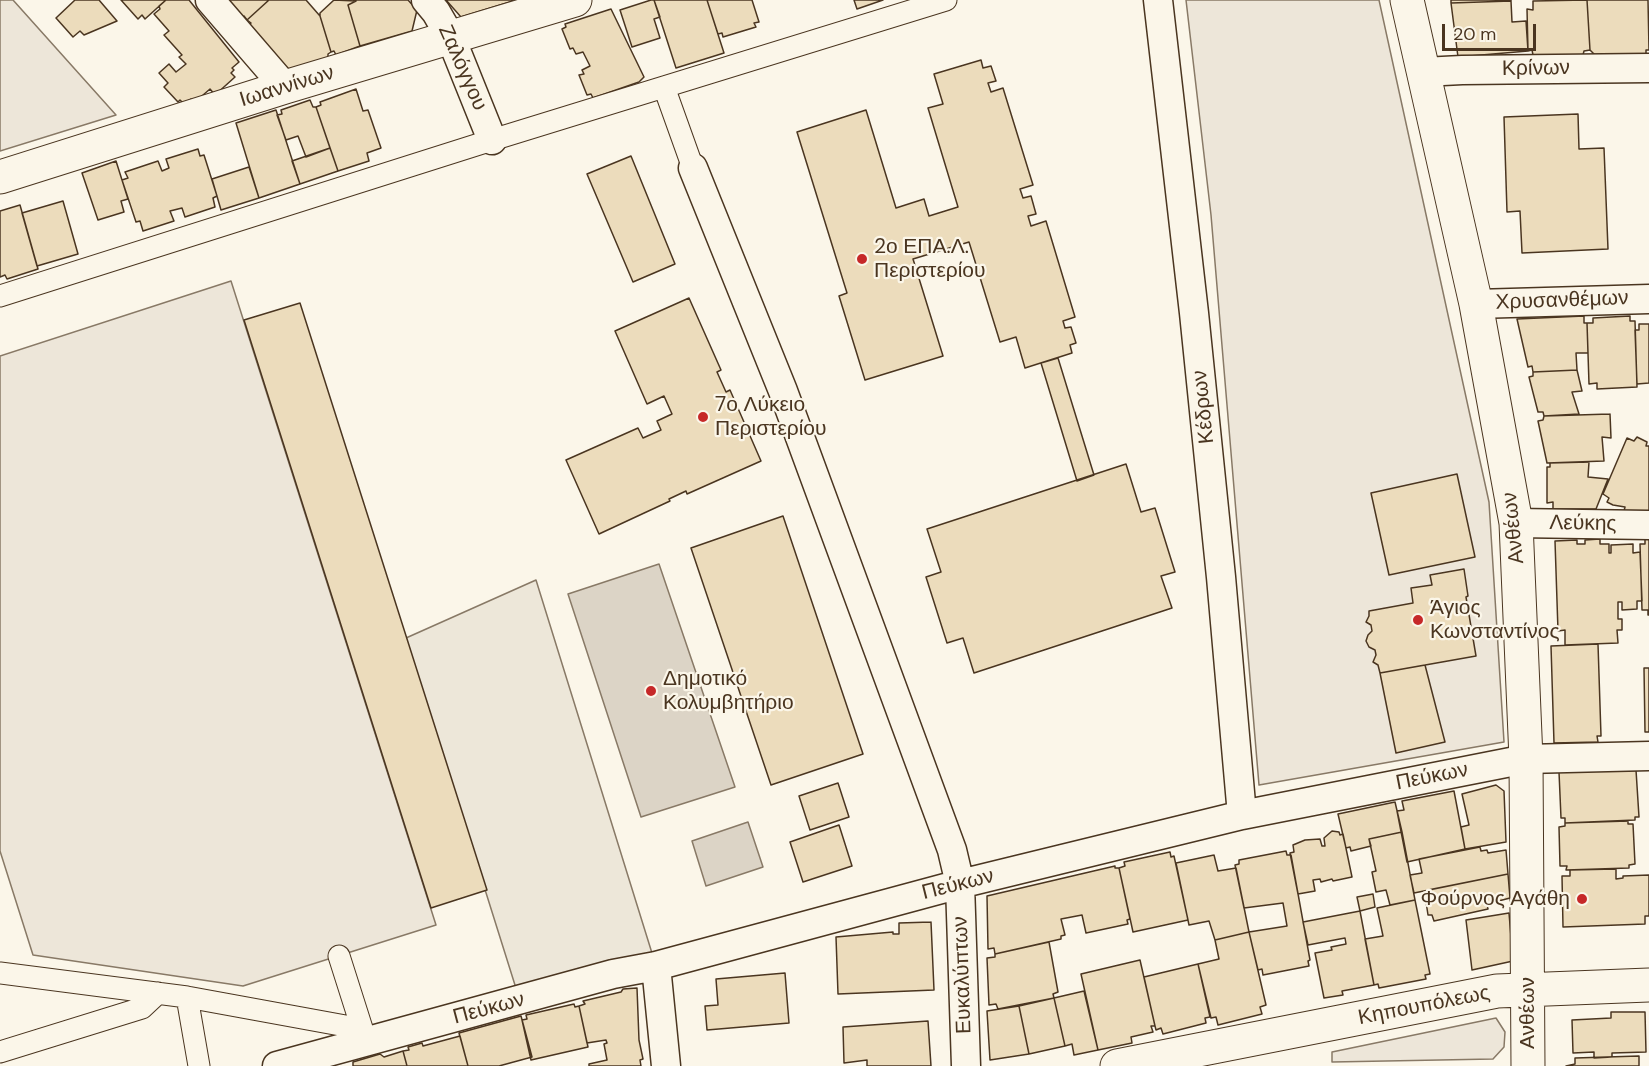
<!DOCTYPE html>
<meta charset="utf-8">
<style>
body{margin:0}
#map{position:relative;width:1649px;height:1066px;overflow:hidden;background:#fbf6e9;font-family:"DM Sans",sans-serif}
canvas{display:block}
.scale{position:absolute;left:1442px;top:24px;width:94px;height:27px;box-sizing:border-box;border:3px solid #4a3520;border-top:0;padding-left:8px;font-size:18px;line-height:21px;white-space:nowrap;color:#4a3520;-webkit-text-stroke:4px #fbf6e9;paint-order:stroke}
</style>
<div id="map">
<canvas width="1649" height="1066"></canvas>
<div class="scale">20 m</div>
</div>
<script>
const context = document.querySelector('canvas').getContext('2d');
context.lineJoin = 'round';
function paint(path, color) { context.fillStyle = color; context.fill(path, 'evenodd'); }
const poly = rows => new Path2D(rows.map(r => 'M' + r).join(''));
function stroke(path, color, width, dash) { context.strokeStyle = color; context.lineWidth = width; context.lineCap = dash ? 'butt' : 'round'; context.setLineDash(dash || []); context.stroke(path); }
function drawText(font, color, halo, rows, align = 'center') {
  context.font = font + ' "DM Sans",sans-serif'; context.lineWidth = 4.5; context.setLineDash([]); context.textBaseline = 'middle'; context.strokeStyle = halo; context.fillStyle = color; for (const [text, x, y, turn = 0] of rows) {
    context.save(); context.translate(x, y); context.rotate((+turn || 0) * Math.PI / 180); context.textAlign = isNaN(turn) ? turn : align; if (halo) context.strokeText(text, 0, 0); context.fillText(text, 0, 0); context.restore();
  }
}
const green = poly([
 [0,0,13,0,116,115,0,151,0,0],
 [1186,0,1379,0,1489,502,1504,742,1259,785,1211,215,1186,0],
 [231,281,436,925,243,986,33,955,0,851,0,356,231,281],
 [1496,1018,1505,1032,1504,1047,1493,1059,1332,1062,1332,1052,1496,1018]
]);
const parking = poly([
 [536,580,656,966,520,1001,406,638,536,580]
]);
const water = poly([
 [659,564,735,787,641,817,568,594,659,564],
 [748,822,763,867,706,886,692,841,748,822]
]);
const building = poly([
 [75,0,99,0,117,21,84,35,80,31,73,37,56,18,75,0],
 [121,0,166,0,145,19,142,15,138,19,121,0],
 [166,0,189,0,239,62,232,68,234,70,231,73,235,77,215,95,210,89,195,102,191,99,184,104,180,100,178,102,164,87,168,83,159,73,169,64,176,72,186,64,179,57,182,55,164,35,169,31,154,14,160,9,159,6,166,0],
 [222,0,269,0,247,20,244,16,240,20,222,0],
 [269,0,306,0,320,16,331,52,328,54,328,58,284,71,247,27,251,23,247,20,269,0],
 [334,0,356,1,348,5,360,46,336,55,334,51,331,52,320,16,320,13,334,0],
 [354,0,408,0,417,10,412,31,360,46,348,5,356,1,354,0],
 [446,0,513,0,513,1,461,17,446,0],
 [651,0,654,0,660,17,654,19,660,38,632,47,620,10,651,0],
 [654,0,707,0,724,53,676,68,654,0],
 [707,0,752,0,759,22,754,23,756,27,723,37,722,33,718,34,707,0],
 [854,0,883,0,857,9,854,0],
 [1451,0,1511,0,1511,1,1451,3,1451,0],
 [1587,0,1648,0,1649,50,1646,50,1646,55,1595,55,1590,50,1587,0],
 [1587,0,1590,50,1584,51,1583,55,1533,55,1532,50,1528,51,1527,9,1533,10,1533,1,1587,0],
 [1511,1,1512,22,1526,21,1528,51,1458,57,1451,3,1511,1],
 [611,9,644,77,639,82,593,98,591,94,587,95,579,75,584,74,582,70,590,66,583,52,576,54,573,48,570,49,562,29,566,27,565,24,611,9],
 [981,60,983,68,991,66,996,81,988,83,991,92,1003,88,1033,185,1020,189,1023,198,1031,196,1036,214,1028,216,1031,226,1046,221,1075,317,1063,321,1065,328,1071,327,1076,343,1070,345,1072,353,1025,368,1016,337,1000,342,969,242,913,259,943,356,865,380,839,296,847,293,797,132,866,110,896,208,924,199,929,216,958,207,928,108,943,104,934,74,981,60],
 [356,89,363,111,368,110,381,148,367,153,369,161,338,171,316,107,321,105,320,102,356,89],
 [310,100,313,107,316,107,330,148,306,157,298,136,286,140,277,115,282,114,281,110,310,100],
 [276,110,300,184,259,198,236,123,276,110],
 [1578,114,1579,149,1604,148,1608,249,1522,253,1520,211,1507,212,1504,117,1578,114],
 [330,148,338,171,300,184,292,161,330,148],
 [198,149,200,156,204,155,217,196,213,198,215,207,185,217,182,208,170,211,174,221,143,231,140,221,136,222,122,180,128,178,125,172,158,161,162,171,169,168,166,159,198,149],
 [631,156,675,264,633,282,587,174,631,156],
 [116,161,128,199,121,201,124,212,98,220,82,173,116,161],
 [249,167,259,198,221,210,212,179,249,167],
 [63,201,78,254,37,266,22,213,63,201],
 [20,205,38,269,7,279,5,275,0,277,0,211,20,205],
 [689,298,721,370,717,372,726,392,730,390,761,461,687,494,686,491,669,499,670,501,599,534,566,460,638,428,643,438,661,430,657,421,672,414,664,396,647,404,615,331,689,298],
 [300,303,487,890,431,908,244,320,300,303],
 [1584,316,1584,323,1587,323,1588,353,1576,353,1577,370,1533,372,1532,366,1528,367,1517,319,1584,316],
 [1630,316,1630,321,1635,321,1637,387,1597,389,1597,383,1589,384,1587,323,1593,323,1593,318,1630,316],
 [1639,324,1649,324,1649,383,1637,384,1635,330,1639,330,1639,324],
 [1058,358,1094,475,1077,481,1041,363,1058,358],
 [1577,370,1582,391,1572,392,1579,414,1544,416,1543,412,1538,412,1529,377,1533,376,1533,372,1577,370],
 [1610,414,1611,438,1602,437,1604,461,1547,463,1538,421,1543,420,1544,416,1610,414],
 [1637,437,1647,442,1646,446,1649,446,1649,512,1624,511,1625,507,1613,505,1607,502,1609,498,1603,494,1627,438,1634,441,1637,437],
 [1589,462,1588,477,1608,479,1596,509,1553,509,1553,502,1547,503,1547,467,1550,467,1550,463,1589,462],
 [1126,464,1141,512,1155,508,1175,572,1161,576,1172,608,974,673,963,638,947,643,926,577,941,572,927,529,1126,464],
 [1457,474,1475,557,1389,575,1371,493,1457,474],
 [783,516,863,754,771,785,691,548,783,516],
 [1649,537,1649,615,1648,615,1648,610,1642,610,1640,544,1645,544,1645,538,1649,537],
 [1600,539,1600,544,1609,544,1609,553,1611,553,1611,545,1633,544,1633,553,1640,552,1642,601,1637,601,1637,609,1622,610,1622,602,1618,602,1618,619,1622,619,1622,630,1617,630,1618,643,1565,645,1565,630,1558,631,1555,541,1577,540,1577,544,1585,544,1585,540,1600,539],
 [1464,569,1468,596,1466,597,1476,656,1380,673,1378,665,1373,662,1376,655,1375,650,1369,647,1366,641,1368,635,1372,631,1371,625,1366,622,1369,616,1369,611,1413,603,1411,588,1432,585,1430,575,1464,569],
 [1598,644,1601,736,1597,736,1598,742,1554,743,1551,646,1598,644],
 [1425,665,1445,742,1396,753,1380,673,1425,665],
 [1644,668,1649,668,1649,732,1645,732,1644,668],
 [1636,770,1639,817,1635,817,1635,820,1565,823,1565,818,1561,818,1559,772,1636,770],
 [838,783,849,817,810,830,799,796,838,783],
 [1496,785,1504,791,1506,842,1465,849,1461,827,1469,825,1462,794,1496,785],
 [1454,791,1465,849,1407,862,1397,811,1404,810,1402,801,1454,791],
 [1395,802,1402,832,1369,839,1371,846,1351,851,1350,847,1346,848,1338,814,1395,802],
 [1628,821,1628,824,1633,824,1635,864,1629,865,1629,868,1566,870,1567,866,1560,866,1559,827,1565,826,1565,823,1628,821],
 [839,825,852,866,803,882,790,842,839,825],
 [1332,831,1339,832,1340,835,1343,834,1352,877,1333,881,1332,879,1321,882,1320,879,1313,880,1315,891,1298,894,1290,853,1294,852,1293,845,1305,840,1320,839,1322,846,1325,846,1324,838,1332,831],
 [1402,832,1415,900,1390,905,1386,890,1376,892,1372,872,1376,871,1369,839,1402,832],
 [1480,847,1481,851,1487,850,1488,853,1506,850,1508,874,1414,893,1410,875,1422,873,1419,859,1480,847],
 [1286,851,1287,855,1291,855,1310,960,1308,961,1309,966,1263,975,1262,969,1258,970,1249,932,1287,926,1283,903,1244,908,1235,865,1239,864,1239,860,1286,851],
 [1170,852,1171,857,1174,856,1188,920,1133,932,1119,868,1125,866,1124,862,1170,852],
 [1214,855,1218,871,1236,868,1249,932,1215,940,1209,921,1189,925,1176,863,1214,855],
 [1115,866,1115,868,1119,868,1130,919,1127,920,1128,924,1086,933,1082,915,1061,919,1065,935,1061,936,1061,939,995,954,994,948,988,949,987,896,1115,866],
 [1616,869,1616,879,1623,878,1623,876,1649,875,1649,916,1645,916,1645,924,1563,927,1562,876,1570,876,1570,870,1616,869],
 [1508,874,1510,898,1487,904,1488,909,1434,921,1432,915,1428,915,1425,895,1428,894,1428,890,1508,874],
 [1373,894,1375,907,1360,911,1357,897,1373,894],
 [1415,900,1430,974,1425,975,1426,979,1379,988,1378,984,1374,985,1365,939,1383,936,1377,908,1415,900],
 [1360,911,1374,985,1342,991,1343,995,1324,998,1315,953,1332,950,1331,947,1346,944,1345,938,1308,945,1303,922,1360,911],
 [1509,913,1513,961,1472,970,1466,920,1509,913],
 [931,922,934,990,838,994,836,937,893,932,893,934,899,934,899,923,931,922],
 [1249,932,1266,1005,1260,1007,1262,1014,1218,1025,1216,1017,1211,1018,1198,964,1219,959,1215,940,1249,932],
 [1049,942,1058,992,1053,994,1054,998,998,1009,996,1004,989,1005,987,958,995,957,995,954,1049,942],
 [1140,960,1155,1026,1151,1026,1153,1032,1131,1037,1132,1043,1098,1050,1081,974,1140,960],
 [1198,964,1210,1017,1205,1018,1206,1023,1163,1034,1161,1028,1156,1030,1155,1026,1144,977,1198,964],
 [785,973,789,1023,707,1030,705,1006,718,1005,716,979,785,973],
 [637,988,639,1040,643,1059,640,1060,641,1066,589,1066,589,1064,607,1060,604,1044,607,1043,606,1040,587,1043,579,1006,585,1004,583,1001,621,992,623,989,637,988],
 [1084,991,1098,1050,1074,1055,1072,1044,1065,1046,1054,998,1084,991],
 [1054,998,1065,1046,1029,1054,1019,1006,1054,998],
 [574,1004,575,1007,579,1006,588,1047,531,1060,522,1020,527,1019,526,1015,574,1004],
 [1019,1006,1029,1054,990,1060,987,1011,1019,1006],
 [1611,1012,1645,1012,1646,1052,1612,1053,1612,1057,1594,1058,1594,1052,1573,1053,1572,1020,1611,1018,1611,1012],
 [521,1016,532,1057,499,1066,468,1066,459,1033,521,1016],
 [928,1021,931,1066,867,1066,867,1060,844,1063,843,1027,928,1021],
 [460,1036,468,1066,407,1066,403,1051,409,1050,408,1047,422,1043,423,1046,460,1036],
 [403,1051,407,1066,353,1066,353,1062,380,1054,384,1057,403,1051],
 [1639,1056,1639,1066,1566,1066,1575,1064,1575,1058,1639,1056]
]);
const pedestrian = poly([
 [664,87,693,168],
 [0,296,492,140,946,0],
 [339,956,366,1041],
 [0,973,187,997,362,1029],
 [187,997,199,1066],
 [0,1052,142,1008,158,993]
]);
const minor = poly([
 [210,0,285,87],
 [426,0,436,12,451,38,492,140],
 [1158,0,1194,313,1221,577,1242,815],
 [1423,72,1462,70,1649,68],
 [693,168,783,391,952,850,960,884,966,1066],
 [1476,304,1649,299],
 [1516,523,1649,525],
 [656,966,666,1066],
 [277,1066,613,974,656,966,960,884,1242,815,1526,759,1649,756]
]);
const tertiary = poly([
 [1407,0,1476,304,1516,523,1526,759,1528,1066],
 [0,177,285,87,575,0],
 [1117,1066,1497,991,1649,985]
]);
const markers = [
 [862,259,6,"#c62828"],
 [703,417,6,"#c62828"],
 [1418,620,6,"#c62828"],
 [651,691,6,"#c62828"],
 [1582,899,6,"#c62828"]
];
const streetNames = [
 ["Ζαλόγγου",462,68,66],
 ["Κρίνων",1536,69,-1],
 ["Ιωαννίνων",287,87,-17],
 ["Χρυσανθέμων",1562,301,-2],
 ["Κέδρων",1204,407,-96],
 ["Λεύκης",1583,524,1],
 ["Ανθέων",1514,528,-96],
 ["Πεύκων",1432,777,-11],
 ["Πεύκων",958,885,-14],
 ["Ευκαλύπτων",963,975,-92],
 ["Κηπουπόλεως",1424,1006,-11],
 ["Πεύκων",489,1009,-15],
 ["Ανθέων",1528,1013,-90]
];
const poiNames = [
 ["2ο ΕΠΑ.Λ.",874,247],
 ["Περιστερίου",874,271],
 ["7ο Λύκειο",715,405],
 ["Περιστερίου",715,429],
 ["Άγιος",1430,608],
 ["Κωνσταντίνος",1430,632],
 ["Δημοτικό",663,679],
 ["Κολυμβητήριο",663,703],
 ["Φούρνος Αγάθη",1570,899,"right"]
];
paint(green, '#ede6d9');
stroke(green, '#887966', 1.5);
paint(parking, '#ede7d9');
stroke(parking, '#887966', 1.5);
paint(water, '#dcd4c6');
stroke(water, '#887966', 1.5);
paint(building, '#ecdcbc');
stroke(building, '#4a3520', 1.5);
stroke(pedestrian, '#4a3520', 23);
stroke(minor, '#4a3520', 31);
stroke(tertiary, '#4a3520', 35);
stroke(pedestrian, '#fbf6e9', 21);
stroke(minor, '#fbf6e9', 28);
stroke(tertiary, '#fbf6e9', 33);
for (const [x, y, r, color] of markers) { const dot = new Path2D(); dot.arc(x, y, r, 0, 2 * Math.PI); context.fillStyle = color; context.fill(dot); stroke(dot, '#fbf6e9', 2); }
drawText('21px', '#4a3520', '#fbf6e9', streetNames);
drawText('21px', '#4a3520', '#fbf6e9', poiNames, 'left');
</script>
